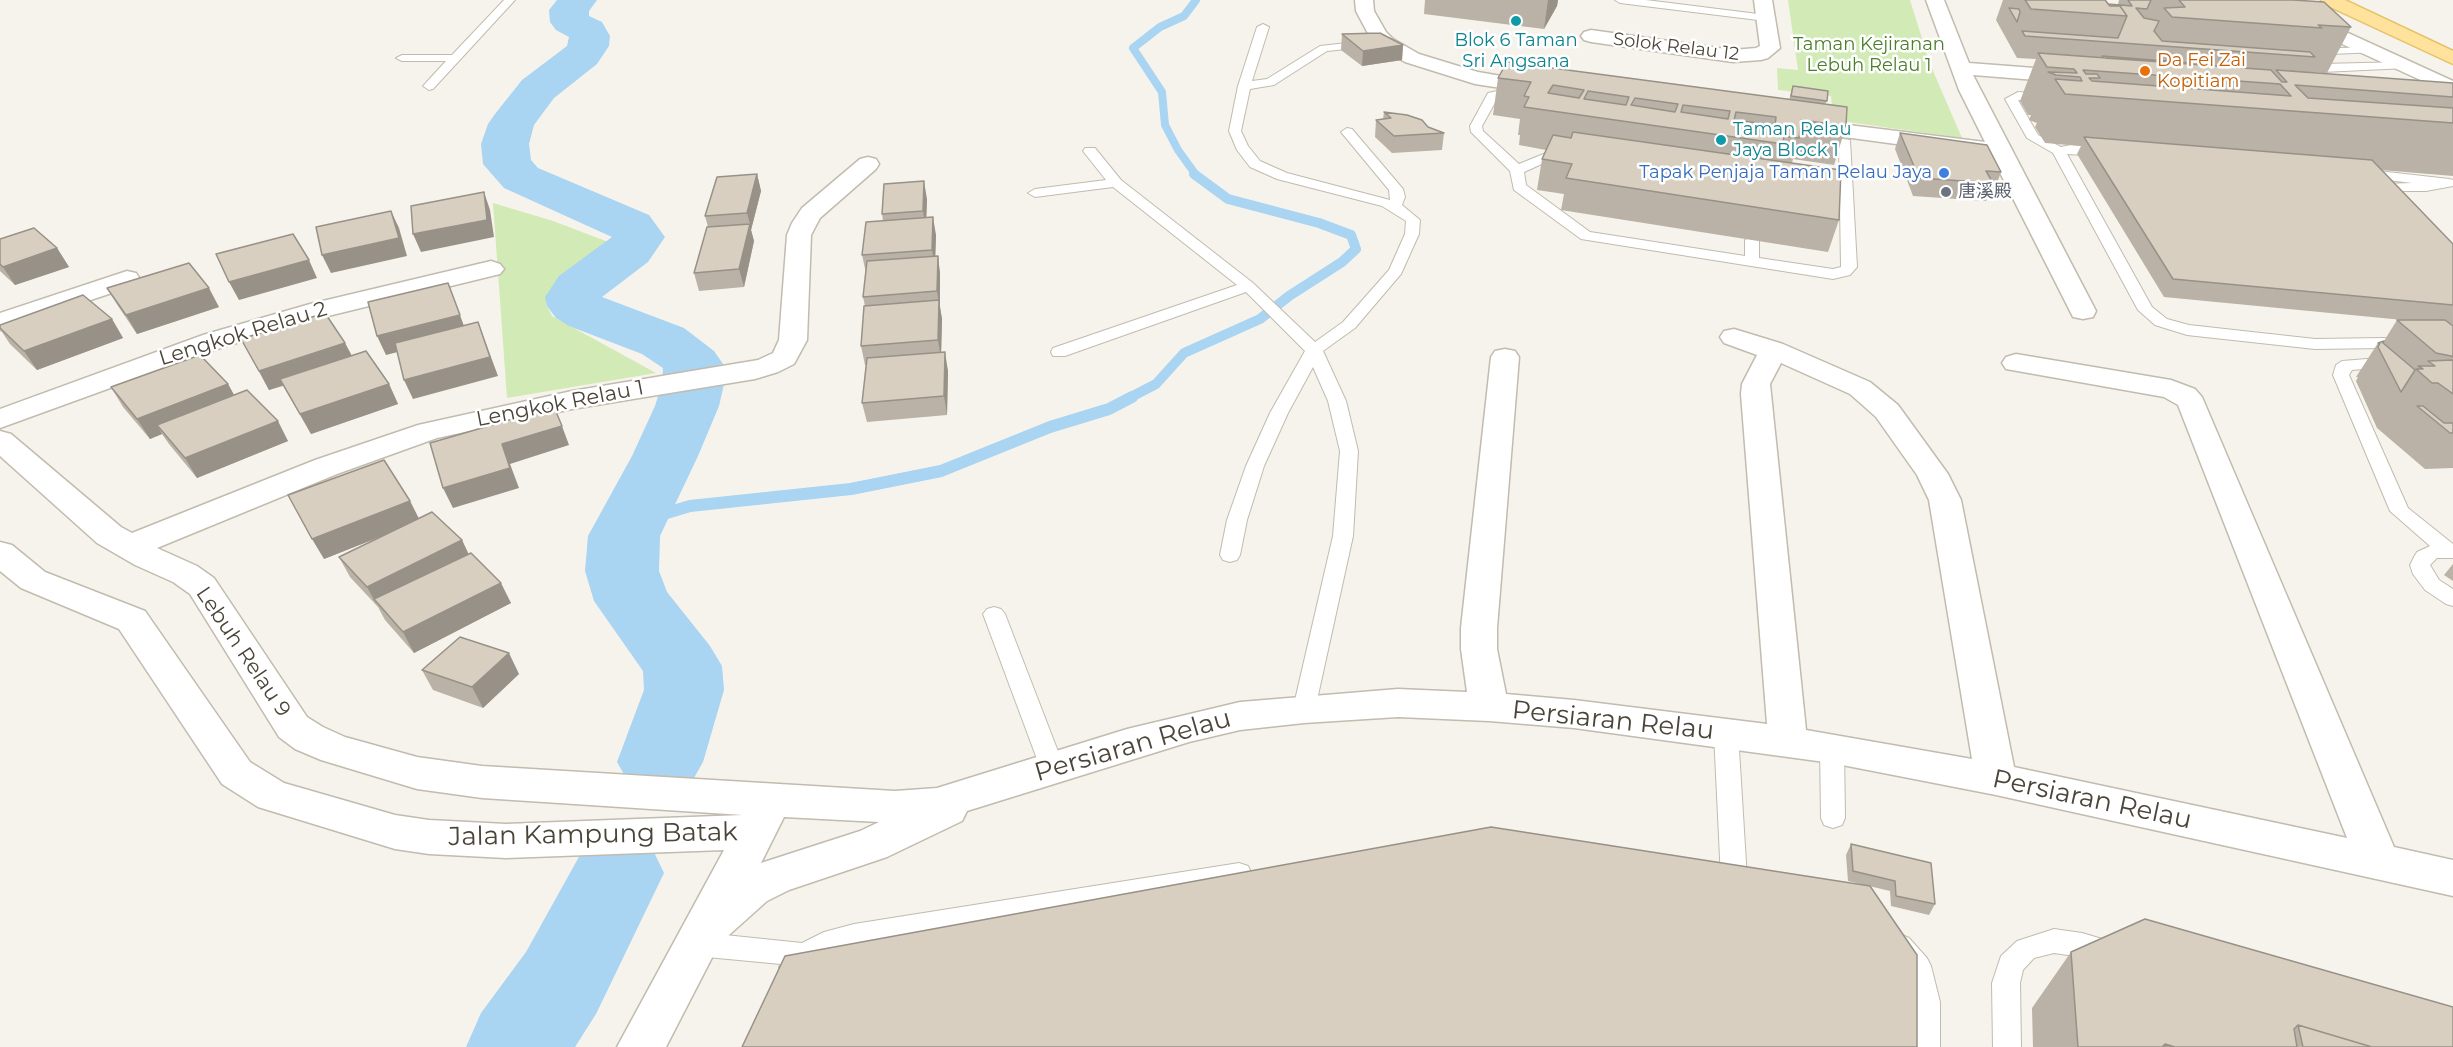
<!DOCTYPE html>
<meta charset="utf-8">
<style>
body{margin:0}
canvas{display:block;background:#f6f3ec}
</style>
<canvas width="2453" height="1047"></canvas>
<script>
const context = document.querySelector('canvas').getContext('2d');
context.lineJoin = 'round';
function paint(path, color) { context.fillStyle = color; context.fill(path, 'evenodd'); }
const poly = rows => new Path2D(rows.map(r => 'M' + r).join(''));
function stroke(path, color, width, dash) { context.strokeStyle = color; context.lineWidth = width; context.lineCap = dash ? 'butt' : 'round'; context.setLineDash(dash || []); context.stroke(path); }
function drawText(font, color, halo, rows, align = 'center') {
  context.font = font + ' Montserrat,"Noto Sans SC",sans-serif'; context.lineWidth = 5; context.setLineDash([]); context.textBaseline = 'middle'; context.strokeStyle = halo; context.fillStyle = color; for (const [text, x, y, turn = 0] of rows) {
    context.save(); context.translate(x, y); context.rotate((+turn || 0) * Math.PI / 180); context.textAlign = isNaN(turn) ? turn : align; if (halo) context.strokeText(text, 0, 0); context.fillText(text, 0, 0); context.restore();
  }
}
const green = poly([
 [1788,0,1910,0,1930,64,1962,138,1833,120,1831,96,1778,90,1777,68,1798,70],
 [493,203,553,221,611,243,557,289,546,304,552,316,656,373,507,398]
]);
const streamFar2 = poly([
 [1196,0,1184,16,1160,27,1133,48,1162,92,1165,125,1178,150,1196,175]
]);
const streamFar1 = poly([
 [1129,398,1156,384,1184,353,1260,319,1289,296,1342,262,1356,249,1351,235,1319,223,1228,199,1194,174]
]);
const stream = poly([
 [624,536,660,515,690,506,851,489,941,471,1050,427,1109,409,1132,397]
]);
const river = poly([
 [557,0,597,0,589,11,589,16,602,22,610,36,609,46,597,64,554,98,534,125,529,144,531,160,538,168,649,215,665,237,648,262,602,297,684,328,714,351,723,364,724,384,719,406,698,456,660,536,659,571,667,592,710,646,722,666,724,690,703,762,690,785,660,795,630,785,617,762,644,690,643,671,594,601,585,571,588,536,632,456,655,406,662,384,663,368,642,354,569,326,556,318,547,306,545,297,559,276,612,237,504,188,483,164,481,144,488,124,495,114,522,80,567,46,569,37,556,30,550,22,549,10,557,0],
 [618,834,651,846,664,873,596,1014,575,1047,466,1047,481,1013,526,952,585,846,618,834]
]);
const lane = poly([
 [504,0,515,0,433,89,429,90,423,86,446,61,402,61,396,58,402,55,452,55,504,0],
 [1615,0,1646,0,1766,15,1771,18,1766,21,1620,3,1615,0],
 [1263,24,1269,27,1252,81,1267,79,1320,46,1347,43,1353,46,1347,49,1327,51,1274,85,1250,89,1241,131,1248,146,1260,161,1287,173,1390,200,1389,190,1341,132,1347,128,1352,129,1403,189,1405,197,1402,205,1420,220,1419,234,1401,274,1355,328,1323,351,1346,401,1358,451,1353,536,1315,709,1312,715,1304,717,1296,715,1293,709,1333,536,1340,451,1328,401,1313,367,1288,413,1264,466,1247,520,1240,555,1237,560,1230,562,1223,560,1220,555,1227,520,1246,466,1270,413,1305,351,1246,292,1065,356,1053,356,1051,352,1053,348,1237,285,1113,187,1035,197,1028,193,1035,189,1106,180,1083,151,1085,148,1095,148,1121,180,1253,283,1315,342,1343,322,1389,270,1405,234,1406,221,1382,206,1277,179,1250,167,1237,150,1229,131,1238,86,1257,27,1263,24],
 [2371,47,2377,50,2375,52,2311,55,2305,52,2311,49,2371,47],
 [2403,62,2407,64,2407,68,2322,72,2316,68,2322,64,2403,62],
 [1502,90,1850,140,1857,267,1850,275,1833,279,1581,239,1514,190,1510,171,1471,132,1470,126,1488,93,1502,90],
 [1502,98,1839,146,1841,267,1833,269,1759,258,1759,240,1752,236,1745,240,1745,256,1590,232,1526,185,1524,172,1553,159,1572,160,1574,157,1572,154,1551,151,1519,164,1483,131,1482,126,1497,99,1502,98],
 [2018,92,2047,94,2053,98,2047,102,2018,100,2038,135,2061,147,2071,145,2105,148,2112,152,2105,156,2067,154,2152,307,2167,319,2189,325,2315,339,2453,337,2453,347,2315,349,2187,335,2155,325,2138,310,2053,153,2027,138,2005,99,2018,92],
 [2361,169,2449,179,2453,180,2453,186,2426,191,2398,191,2404,199,2397,203,2392,202,2383,190,2381,187,2383,184,2412,183,2356,176,2354,173,2361,169],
 [2392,357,2398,358,2400,362,2398,366,2352,370,2349,375,2408,508,2453,544,2453,558,2437,558,2430,565,2439,580,2453,589,2453,606,2446,604,2425,590,2413,574,2410,565,2414,557,2417,552,2430,546,2390,511,2333,375,2336,365,2342,361,2392,357],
 [994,607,1001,609,1005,614,1064,767,1060,774,1052,776,1044,774,1040,767,983,614,987,609,994,607],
 [1726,724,1734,727,1738,733,1747,879,1743,887,1734,890,1725,887,1721,879,1714,733,1718,727,1726,724],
 [1832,739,1840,742,1844,748,1845,818,1842,825,1833,828,1824,825,1821,818,1820,748,1824,742,1832,739],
 [1239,863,1248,866,1252,874,1248,882,1239,885,854,948,831,954,814,963,803,976,793,979,783,976,779,967,781,964,696,956,687,952,683,944,687,936,696,932,802,943,824,932,854,924,1239,863],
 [2054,929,2082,933,2109,941,2118,945,2122,953,2118,961,2109,965,2082,957,2054,953,2034,958,2023,970,2020,983,2021,1047,1993,1047,1992,983,2001,956,2017,941,2054,929],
 [1900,934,1909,938,1927,958,1931,966,1940,1002,1940,1047,1912,1047,1912,1002,1905,971,1887,946,1891,938,1900,934]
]);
const street = poly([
 [1355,0,1373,0,1374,11,1386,32,1393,39,1419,54,1478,72,1548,84,1551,88,1548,92,1541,94,1475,84,1405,62,1379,47,1371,39,1356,11,1355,0],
 [1754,0,1772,0,1780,48,1768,58,1761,60,1733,62,1591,42,1584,40,1581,36,1584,32,1591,30,1733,50,1756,48,1760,46,1754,0],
 [1926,0,1944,0,1969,63,2074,71,2081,73,2084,77,2081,81,2074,83,1973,75,2096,311,2093,317,2083,319,2073,317,2070,311,1992,157,1800,131,1792,130,1789,125,1792,120,1800,119,1985,142,1959,90,1926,0],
 [2252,0,2276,0,2453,81,2453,95,2255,4,2252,0],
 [868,157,876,159,879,164,876,169,820,218,811,235,807,340,794,364,778,372,755,379,572,409,437,438,337,474,157,548,197,566,214,578,307,717,323,727,345,737,417,757,482,766,895,791,937,788,1127,729,1240,702,1398,689,1467,692,1461,649,1461,628,1491,357,1495,351,1505,349,1515,351,1519,357,1497,628,1497,649,1506,694,1574,700,1767,724,1741,394,1742,384,1757,355,1724,343,1720,337,1724,331,1734,329,1783,344,1870,382,1898,405,1948,474,1961,500,2014,767,2347,838,2178,405,2164,397,2006,369,2002,363,2006,357,2016,354,2171,380,2195,389,2202,397,2394,847,2453,860,2453,896,1996,795,1832,763,1574,728,1489,721,1398,717,1304,723,1240,730,1189,742,967,811,962,821,887,857,789,890,767,901,719,944,666,1047,617,1047,724,850,506,858,429,854,395,849,258,807,222,784,119,629,21,588,0,571,0,542,12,545,45,572,145,611,250,762,284,783,395,815,429,820,506,824,743,815,482,798,417,789,321,760,295,749,279,737,190,594,173,582,135,565,97,543,0,456,0,431,11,434,121,527,132,533,315,460,418,425,572,391,758,360,773,353,779,340,787,235,792,223,802,208,860,159,868,157],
 [1781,363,1850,394,1876,417,1917,475,1929,500,1972,759,1806,730,1771,394,1770,384,1781,363],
 [784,817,879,822,860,831,761,863,784,817],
 [491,261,500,264,504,269,500,274,328,316,223,347,0,428,0,409,203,335,310,304,491,261],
 [127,271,136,273,140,279,136,285,0,330,0,313,127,271]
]);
const primary = poly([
 [2321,0,2345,0,2453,51,2453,64,2324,4,2321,0]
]);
const wall = poly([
 [1425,0,1558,0,1557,6,1544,29,1424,14],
 [2003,0,2106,0,2108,4,2118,4,2119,0,2293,0,2351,27,2327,73,2308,72,2308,73,2453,83,2453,176,2381,170,2453,244,2453,468,2425,469,2377,428,2356,381,2358,377,2356,377,2378,343,2384,341,2397,320,2403,320,2164,297,2077,154,2081,146,2045,143,2035,127,2037,123,2029,120,2031,115,2028,115,2020,101,2036,59,2017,58,1996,20],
 [1342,34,1403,45,1402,60,1362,66,1341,50],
 [1498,78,1789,100,1793,86,1827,101,1825,104,1846,126,1834,165,1793,159,1792,163,1839,220,1828,252,1561,210,1564,194,1537,190,1542,159,1546,150,1519,145,1520,135,1518,135,1520,119,1493,115],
 [1384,112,1428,127,1444,133,1442,150,1392,153,1375,137,1376,120,1383,119],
 [1900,133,2001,172,1995,189,1990,189,1986,201,1913,196,1895,149],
 [757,174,761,191,751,230,754,241,744,287,699,291,694,273,708,227,705,216],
 [927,199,926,218,936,235,935,256,938,256,940,274,940,307,942,319,941,352,948,371,947,415,867,422,862,403,866,365,865,365,861,346,865,306,863,297,866,273,862,255,883,221,882,214],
 [0,239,57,248,69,267,15,285,0,271],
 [107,288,219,307,137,334,118,306],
 [112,319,123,338,37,370,10,344,0,329,0,325],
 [241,339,345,343,352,356,389,384,398,404,311,434,283,386,269,390],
 [228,384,234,395,288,441,197,478,169,444,162,434,150,439,123,407,111,387],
 [410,501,419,519,462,540,468,554,511,603,414,653,385,620,378,607,350,577,339,557,382,536,324,559],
 [2453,564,2453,581,2444,575],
 [422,670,519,674,483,708,433,690],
 [1851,844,1935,904,1929,915,1891,906,1890,891,1848,881,1846,855],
 [2071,952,2453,1047,2033,1047,2032,1008]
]);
const shadedWall = poly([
 [1548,0,1558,0,1557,6,1544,29],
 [1403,45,1402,60,1362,66,1363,51],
 [757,174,761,191,751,230,754,241,744,287,739,269,750,224,747,213],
 [924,181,927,199,926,228,923,211],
 [484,192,490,210,494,237,421,252,413,234],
 [391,211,399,228,407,256,331,273,322,255],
 [933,217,936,235,935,268,932,250],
 [57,248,69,267,15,285,3,267],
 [938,256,940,274,940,307,942,319,941,359,938,340,939,304,937,291],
 [309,260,317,278,239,300,229,282],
 [448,283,467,334,386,355,377,336],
 [209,288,219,307,137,334,126,315],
 [112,319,123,338,37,370,24,351],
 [478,322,498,376,413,399,404,380],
 [345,343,355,362,269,390,259,371],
 [945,352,948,371,947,415,944,396],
 [228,384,239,404,157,425,162,434,150,439,137,419],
 [389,384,398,404,311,434,300,414],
 [278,421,288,441,197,478,185,458],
 [562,426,569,445,510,464,519,488,453,508,443,488,502,444],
 [410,501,420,521,324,559,312,539],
 [462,540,472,561,374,599,378,607,367,587],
 [501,583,511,603,414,653,403,632],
 [509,653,519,674,483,708,472,687]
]);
const building = poly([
 [2025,0,2105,0,2110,6,2120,6,2127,16,2031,9,2025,0],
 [2128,0,2151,0,2147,9,2136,8,2144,18,2159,21,2154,31,2162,41,2310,52,2315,57,2025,36,2022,31,2118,38,2127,16,2120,6,2110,6,2108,4,2132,6,2128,0],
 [2179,0,2293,0,2324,2,2351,27,2318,25,2322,28,2172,17,2164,8,2185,7,2179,0],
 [2009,8,2019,9,2020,12,2017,22,2009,8],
 [1380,33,1403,45,1363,51,1342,34,1380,33],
 [2038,53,2271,70,2282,82,2287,82,2276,70,2453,83,2453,97,2295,85,2308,98,2453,108,2453,123,2065,94,2055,79,2082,81,2080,77,2056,75,2048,72,2077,73,2074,69,2047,67,2038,53],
 [2083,70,2280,84,2291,96,2092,81,2089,78,2100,78,2097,74,2086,74,2083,70],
 [2102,56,2191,63,2192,64,2104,58,2102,56],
 [1507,62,1847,107,1846,126,1801,120,1799,138,1784,136,1783,144,1524,107,1529,97,1524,96,1531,82,1498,78,1507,62],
 [1553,85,1584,90,1579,98,1548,93,1553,85],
 [1588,91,1629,97,1626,105,1584,99,1588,91],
 [1635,98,1678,104,1675,112,1631,105,1635,98],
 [1683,105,1730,111,1728,119,1681,112,1683,105],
 [1736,112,1776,117,1775,125,1734,120,1736,112],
 [1793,86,1828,91,1827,101,1791,96,1793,86],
 [1384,112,1407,115,1422,120,1428,127,1444,133,1394,136,1376,120,1391,118,1384,112],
 [1573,132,1841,170,1839,220,1566,178,1572,164,1542,159,1553,135,1571,138,1573,132],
 [1900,133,1987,145,2001,172,1986,171,1993,183,1919,178,1900,133],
 [2084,137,2372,160,2453,244,2453,305,2173,279,2084,137],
 [757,174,747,213,705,216,717,177,757,174],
 [924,181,923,211,882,214,884,184,924,181],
 [484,192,487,220,413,234,411,206,484,192],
 [391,211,399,238,322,255,316,227,391,211],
 [933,217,932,250,862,255,866,222,933,217],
 [750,224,739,269,694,273,707,227,750,224],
 [34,228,57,248,3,267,0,264,0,239,34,228],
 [293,234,309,260,229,282,216,254,293,234],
 [938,256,937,291,863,297,867,261,938,256],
 [189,263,209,288,126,315,107,288,189,263],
 [448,283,460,315,377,336,368,302,448,283],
 [83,295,112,319,24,351,0,328,0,325,83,295],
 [939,300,938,340,861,346,864,306,939,300],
 [325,313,345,343,259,371,241,339,325,313],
 [2397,320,2445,320,2453,326,2453,357,2451,356,2436,353,2397,320],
 [478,322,490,357,404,380,395,343,478,322],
 [2384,341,2383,343,2415,370,2401,392,2378,347,2380,343,2378,343,2384,341],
 [366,351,389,384,300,414,280,379,366,351],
 [945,352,944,396,862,403,867,358,945,352],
 [200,355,228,384,137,419,111,387,200,355],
 [2453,360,2453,394,2438,383,2432,383,2416,369,2423,369,2418,366,2435,366,2428,361,2453,360],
 [247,390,278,421,185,458,157,425,247,390],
 [2417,406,2423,406,2444,423,2453,423,2453,433,2450,433,2417,406],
 [554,407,562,426,502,444,510,468,443,488,430,443,554,407],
 [384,460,410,501,312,539,288,495,384,460],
 [432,512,462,540,367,587,339,557,432,512],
 [471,553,501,583,403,632,374,599,471,553],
 [460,637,509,653,472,687,422,670,460,637],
 [1491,827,1870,886,1917,955,1917,1047,742,1047,785,956,1491,827],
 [1851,844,1931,863,1935,904,1896,896,1895,881,1853,871,1851,844],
 [2145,919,2453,1007,2453,1047,2372,1047,2298,1025,2294,1029,2297,1047,2175,1047,2165,1044,2162,1047,2078,1047,2071,952,2145,919],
 [2298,1025,2372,1047,2303,1047,2298,1025],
 [2165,1044,2175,1047,2165,1047,2165,1044]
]);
const markers = [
 [1516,21,6,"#0f9aa8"],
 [2145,71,6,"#e8710a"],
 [1721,140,6,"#0f9aa8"],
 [1944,173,6,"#3f7fe0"],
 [1946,192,6,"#6b7280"]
];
const farCulturenames = [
 ["Blok 6 Taman",1516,41],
 ["Sri Angsana",1516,62],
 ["Taman Relau",1733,130,"left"],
 ["Jaya Block 1",1733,151,"left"]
];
const farParknames = [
 ["Taman Kejiranan",1869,45],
 ["Lebuh Relau 1",1869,66]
];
const farStreetnames = [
 ["Solok Relau 12",1676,47,7]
];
const farFoodnames = [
 ["Da Fei Zai",2157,61],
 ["Kopitiam",2157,82]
];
const farShopnames = [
 ["Tapak Penjaja Taman Relau Jaya",1932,173]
];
const farWorshipnames = [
 ["唐溪殿",1958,192]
];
const streetNames = [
 ["Lengkok Relau 2",243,334,-17],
 ["Lengkok Relau 1",560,404,-11],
 ["Lebuh Relau 9",243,652,56]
];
const nearStreetnames = [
 ["Persiaran Relau",1613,721,6],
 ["Persiaran Relau",1133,746,-16],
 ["Persiaran Relau",2092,800,12],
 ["Jalan Kampung Batak",593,835,-1]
];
paint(green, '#d2eab5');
stroke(streamFar2, '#a9d4f2', 8);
stroke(streamFar1, '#a9d4f2', 10);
stroke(stream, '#a9d4f2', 12);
paint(river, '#a9d4f2');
stroke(lane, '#c2bbae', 2);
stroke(street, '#c2bbae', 3);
stroke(primary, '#e6c16a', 3);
paint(lane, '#fff');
paint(street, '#fff');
paint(primary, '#ffe39c');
paint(wall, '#bab2a6');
paint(shadedWall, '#979187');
paint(building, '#d8cfc1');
stroke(building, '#979187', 1.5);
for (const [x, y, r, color] of markers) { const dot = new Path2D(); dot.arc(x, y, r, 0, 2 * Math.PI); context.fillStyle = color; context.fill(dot); stroke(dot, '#fff', 2); }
drawText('18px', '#0d838f', '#fff', farCulturenames);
drawText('18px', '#4a7f2a', '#fff', farParknames);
drawText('18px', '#4b4439', '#fff', farStreetnames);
drawText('18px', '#c56008', '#fff', farFoodnames, 'left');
drawText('18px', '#366cbe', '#fff', farShopnames, 'right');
drawText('18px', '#5b616d', '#fff', farWorshipnames, 'left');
drawText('21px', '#4b4439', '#fff', streetNames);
drawText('26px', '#4b4439', '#fff', nearStreetnames);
</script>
